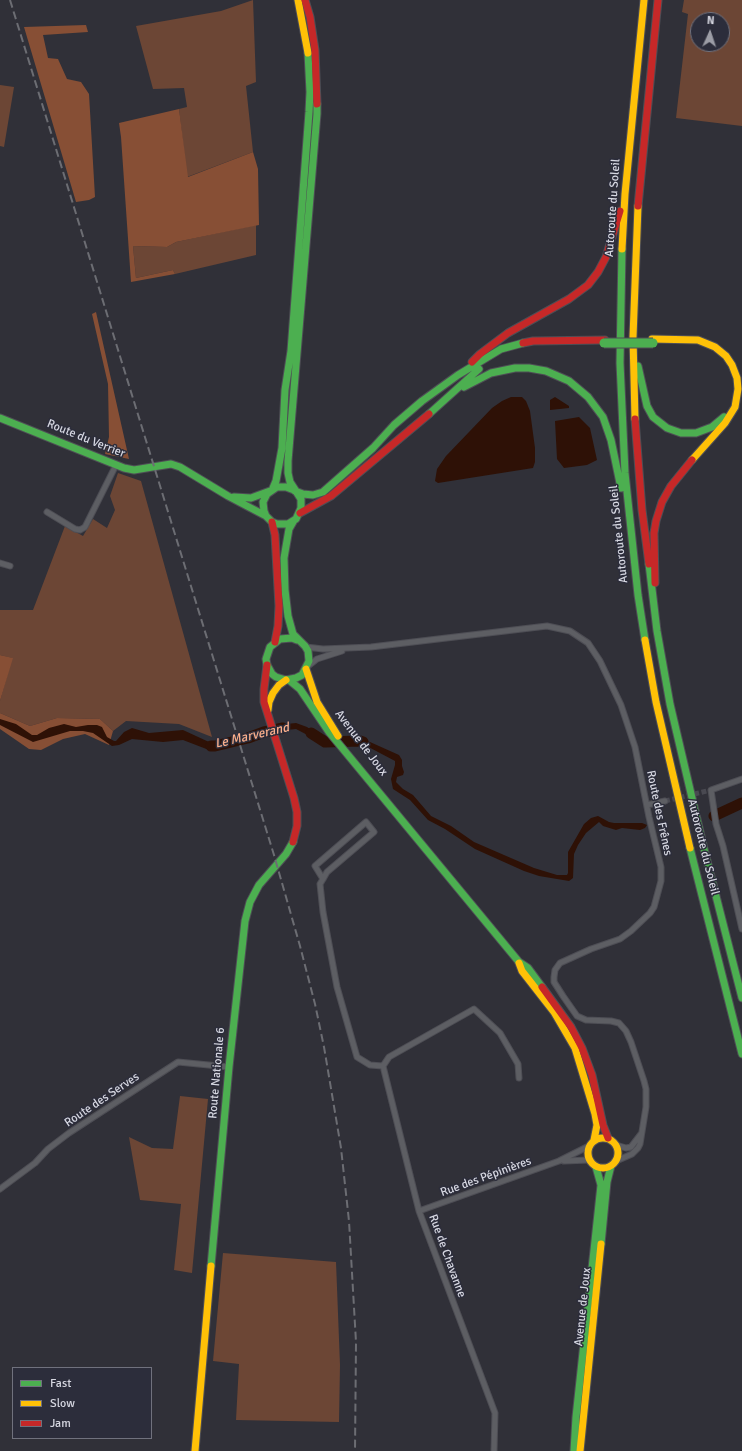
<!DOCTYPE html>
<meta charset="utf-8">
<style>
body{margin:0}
#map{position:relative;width:742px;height:1451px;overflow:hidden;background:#303038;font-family:Signika,sans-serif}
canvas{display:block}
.legend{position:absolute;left:12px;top:1367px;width:140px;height:72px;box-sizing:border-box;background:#2c2d3b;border:1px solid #70717d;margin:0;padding:5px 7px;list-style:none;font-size:12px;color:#d6d7e1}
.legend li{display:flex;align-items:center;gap:8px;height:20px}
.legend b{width:20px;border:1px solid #70717d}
.north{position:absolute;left:690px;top:12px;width:40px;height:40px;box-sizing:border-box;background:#2c2d3b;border:1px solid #70717d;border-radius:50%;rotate:3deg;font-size:11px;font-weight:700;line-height:16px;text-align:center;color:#d6d7e1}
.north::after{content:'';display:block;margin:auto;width:14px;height:18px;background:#9c9da6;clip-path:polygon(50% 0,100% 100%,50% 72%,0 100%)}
</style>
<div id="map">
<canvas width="742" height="1451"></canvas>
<ul class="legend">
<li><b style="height:5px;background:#4caf50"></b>Fast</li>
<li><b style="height:5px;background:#ffc107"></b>Slow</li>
<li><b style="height:5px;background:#c62828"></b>Jam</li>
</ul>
<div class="north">N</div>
</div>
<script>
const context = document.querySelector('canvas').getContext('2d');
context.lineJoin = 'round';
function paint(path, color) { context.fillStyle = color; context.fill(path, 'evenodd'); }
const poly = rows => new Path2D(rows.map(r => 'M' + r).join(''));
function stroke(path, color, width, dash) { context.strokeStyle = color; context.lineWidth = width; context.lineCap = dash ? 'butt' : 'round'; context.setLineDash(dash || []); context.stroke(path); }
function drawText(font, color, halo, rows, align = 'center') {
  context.font = font + ' Signika,sans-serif'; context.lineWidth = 3; context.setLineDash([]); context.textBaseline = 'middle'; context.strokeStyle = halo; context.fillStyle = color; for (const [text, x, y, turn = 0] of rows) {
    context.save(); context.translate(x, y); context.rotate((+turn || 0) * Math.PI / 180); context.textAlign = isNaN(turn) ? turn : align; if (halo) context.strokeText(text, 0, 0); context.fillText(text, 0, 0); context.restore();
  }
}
const green = poly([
 [253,0,256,82,246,86,253,152,187,177,179,109,187,107,184,88,153,89,136,26,221,11],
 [684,0,742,0,742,126,676,118,688,14,682,12],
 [698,20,722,20,722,44,698,44],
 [0,85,14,87,4,147,0,146],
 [256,225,256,255,175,274,173,270,136,278,133,246,167,247,176,242],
 [118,473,141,481,212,737,179,724,126,721,113,731,100,719,57,718,30,726,0,713,0,701,12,658,0,655,0,610,33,610,65,526,83,536,93,519,107,528,115,510,110,496],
 [180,1096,208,1099,192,1273,174,1270,181,1204,140,1200,129,1137,152,1148,173,1149],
 [223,1253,336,1262,340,1365,339,1422,236,1420,239,1364,213,1361]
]);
const forest = poly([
 [86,25,88,32,43,35,48,58,58,59,67,79,81,82,89,94,95,197,89,200,76,202,24,27],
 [179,109,188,177,253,152,258,169,259,225,176,242,167,247,133,246,136,278,173,270,175,274,131,282,121,137,119,123],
 [96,312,129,459,105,454,109,437,108,384,92,314],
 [0,655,13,658,0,701],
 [0,713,30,726,57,718,100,719,113,731,109,745,85,734,63,739,41,750,29,749,0,729]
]);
const water = poly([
 [511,397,522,397,526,401,530,411,535,448,535,462,533,468,438,483,435,481,437,469,446,456,492,408,502,401],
 [555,397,569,406,569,408,550,410,550,400],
 [579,417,590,428,597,460,587,465,564,468,557,459,555,421],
 [0,719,16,724,32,735,37,735,49,728,64,724,76,727,88,725,97,725,102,727,107,737,114,741,116,741,124,732,132,728,149,733,183,730,209,742,217,743,225,741,227,747,209,750,183,740,163,742,132,739,119,745,112,746,93,733,83,731,70,731,33,742,0,725],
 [296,723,307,727,321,737,323,739,322,741,317,740,296,729,278,731,276,725],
 [347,736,370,742,399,755,402,760,402,766,404,772,403,775,397,777,396,782,403,789,413,795,431,816,451,826,474,842,534,868,557,875,567,875,568,873,568,852,584,824,591,818,598,816,609,822,614,823,642,823,647,825,645,828,640,830,622,828,616,830,603,826,599,822,586,833,578,845,574,854,573,878,569,881,539,876,524,871,475,849,445,829,428,820,410,800,393,789,391,779,395,765,395,761,361,743,352,746,346,737]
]);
const river = poly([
 [311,733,325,742,360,741,363,742],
 [211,746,215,746,248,738,264,732,283,728],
 [714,816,742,803]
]);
const streetTunnel = poly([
 [665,801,711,790]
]);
const street = poly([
 [47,512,75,529,80,530,85,527,116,465],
 [0,563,10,566],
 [306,647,323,649,371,647,547,626,570,631,588,643,600,661,621,705,635,747,649,817,661,867,661,881,654,907,650,913,631,931,620,939,591,949,560,963,555,970,554,977,554,982,563,996,577,1016,586,1020,611,1021,619,1023,626,1031,631,1042,644,1081,646,1089,646,1107,640,1144,638,1148,632,1154,616,1161],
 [308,666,317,659,342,651],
 [742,779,711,790,716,824,723,846,742,929],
 [647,805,665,801],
 [323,879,315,866,366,822,374,832,327,872,323,879,320,884,323,912,337,987,357,1057,370,1065,383,1066],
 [383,1066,419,1211,495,1413,494,1451],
 [383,1066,389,1057,474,1009,500,1033,518,1064,519,1078],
 [616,1145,626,1148,631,1147,641,1134],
 [564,1161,589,1160],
 [0,1189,35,1163,48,1149,69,1133,178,1062,229,1067],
 [419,1211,559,1161,589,1146]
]);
const fast = poly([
 [622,249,620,363,625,473,638,595,645,640],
 [638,366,647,406,653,417,667,428,681,433,696,433,712,427,724,417],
 [464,387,491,373,515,368,529,368,546,371,569,381,588,397,603,417,611,440,621,488],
 [429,414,479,369],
 [0,418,124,468,134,470,171,464,180,467,228,496,266,516],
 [273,488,276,481,282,448,285,390,291,351,309,112,310,92,308,53],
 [294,490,286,487,277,487,267,494,263,502,264,511,266,516,272,522,277,524,288,524,296,519,301,508,301,499,290,482,288,473,288,461,317,114,317,104],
 [295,491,303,494,313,495,323,492,373,448,394,425,422,401,458,375,501,349,523,343],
 [234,497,251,498,270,491],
 [293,522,289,529,284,558,285,590,288,616,293,634,305,646,308,651,309,661,302,675,296,678,286,680,276,677,272,674,267,665,266,659,270,647,280,639,292,638,297,640],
 [649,564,657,631,670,704,704,849,742,998],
 [289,680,300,689,329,732,519,962,528,968,542,987],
 [690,848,742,1054],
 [601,1244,607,1182,611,1166],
 [211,1266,229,1067,245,921,250,902,259,885,286,854,293,842],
 [574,1451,576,1417,601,1185,596,1167]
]);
const slow = poly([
 [298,0,308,53],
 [622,249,625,194,644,0],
 [652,339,698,340,715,347,726,356,732,365,737,378,738,389,735,407,725,423,692,460],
 [635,419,633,337,638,206],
 [645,640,656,702,690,848],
 [306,669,317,702,338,736],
 [268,710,269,702,273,693,279,685,286,680],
 [519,963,522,971,554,1012,575,1048,595,1114,597,1125,594,1140],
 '588 1153a15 15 0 1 1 30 0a15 15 0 1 1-30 0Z',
 [195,1451,211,1266],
 [580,1451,601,1244]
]);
const jam = poly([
 [305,0,310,17,315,50,317,104],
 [638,206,658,0],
 [523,343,533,341,605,340],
 [472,362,480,354,508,333,569,299,588,285,598,272,606,257,620,211],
 [635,419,642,510,649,564],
 [300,513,331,496,429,414],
 [272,522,275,535,279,606,278,626,275,642],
 [655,583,654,533,656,521,662,502,671,486,692,460],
 [267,665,264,689,264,702,294,798,297,812,297,826,293,842],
 [542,987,571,1027,582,1048,592,1075,603,1125,608,1138]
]);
const rail = poly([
 [10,0,274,855,300,946,315,1004,324,1047,341,1148,349,1221,356,1342,355,1451]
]);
const fastBridge = poly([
 [604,343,653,343]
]);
const streetNames = [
 ["Autoroute du Soleil",613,208,-86],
 ["Route du Verrier",86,439,22],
 ["Autoroute du Soleil",619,534,-96],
 ["Avenue de Joux",361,743,53],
 ["Route des Frênes",659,813,78],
 ["Autoroute du Soleil",703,847,76],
 ["Route Nationale 6",217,1073,-85],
 ["Route des Serves",102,1100,-34],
 ["Rue des Pépinières",486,1177,-20],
 ["Rue de Chavanne",447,1256,70],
 ["Avenue de Joux",583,1307,-84]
];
const waterNames = [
 ["Le Marverand",252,736,-13]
];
paint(green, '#6c4635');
paint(forest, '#874f35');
paint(water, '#2e1106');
stroke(river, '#2e1106', 11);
stroke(streetTunnel, '#494951', 5, [5, 2.5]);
stroke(street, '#4e4e55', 7);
stroke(fast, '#4e4e55', 9);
stroke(slow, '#4e4e55', 9);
stroke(jam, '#4e4e55', 9);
stroke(street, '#5d5e63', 5);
stroke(fast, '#4caf50', 7);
stroke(slow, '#ffc107', 7);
stroke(jam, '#c62828', 7);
stroke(rail, '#6c6d73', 2, [8, 4]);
stroke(fastBridge, '#4e4e55', 11, []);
stroke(fastBridge, '#4caf50', 9);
drawText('12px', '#d6d7e1', '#2c2d3b', streetNames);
drawText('italic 13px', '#fcb08c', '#2c2d3b', waterNames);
</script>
